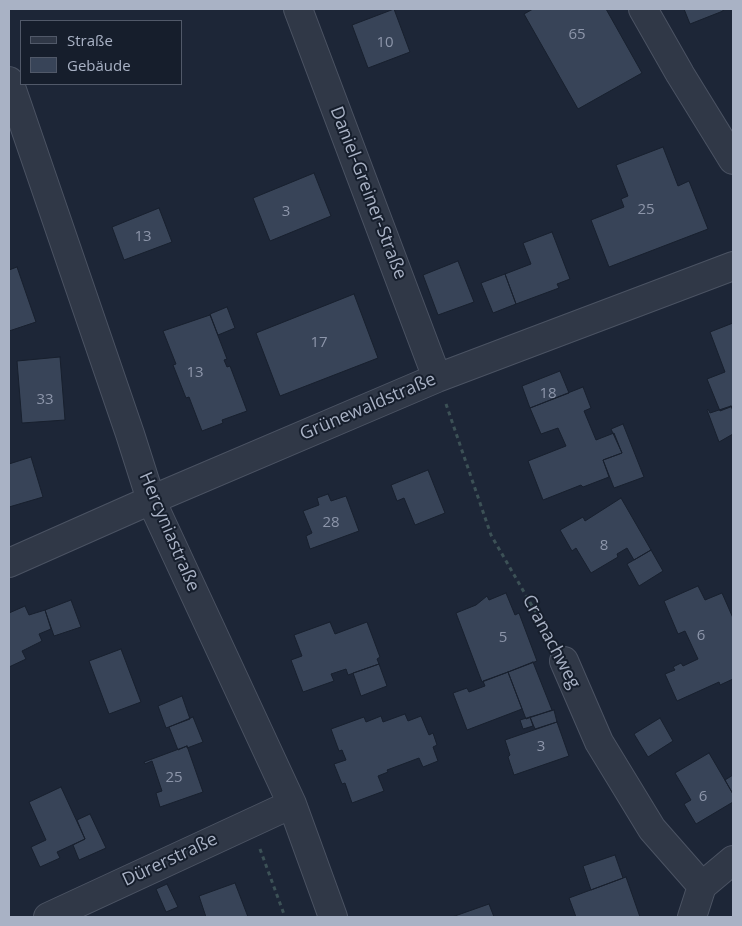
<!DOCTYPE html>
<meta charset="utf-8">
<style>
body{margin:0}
#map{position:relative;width:742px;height:926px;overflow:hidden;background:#1d2637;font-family:"Open Sans",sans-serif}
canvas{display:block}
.frame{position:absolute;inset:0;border:10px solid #a9b2c5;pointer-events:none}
.legend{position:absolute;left:20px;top:20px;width:162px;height:65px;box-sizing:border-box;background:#161e2c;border:1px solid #515969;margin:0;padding:6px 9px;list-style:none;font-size:15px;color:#a9b2c5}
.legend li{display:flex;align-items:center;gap:10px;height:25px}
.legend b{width:25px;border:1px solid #515969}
</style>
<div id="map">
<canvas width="742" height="926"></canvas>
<div class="frame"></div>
<ul class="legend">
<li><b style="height:6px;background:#303847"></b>Straße</li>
<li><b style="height:14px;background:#384458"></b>Gebäude</li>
</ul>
</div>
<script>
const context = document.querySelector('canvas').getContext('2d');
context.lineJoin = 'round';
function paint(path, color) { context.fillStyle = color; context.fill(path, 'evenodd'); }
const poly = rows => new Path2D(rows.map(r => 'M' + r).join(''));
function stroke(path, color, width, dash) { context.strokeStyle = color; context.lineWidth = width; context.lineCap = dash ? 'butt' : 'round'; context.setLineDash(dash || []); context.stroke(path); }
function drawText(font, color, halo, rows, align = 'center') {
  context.font = font + ' "Open Sans",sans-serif'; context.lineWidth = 4; context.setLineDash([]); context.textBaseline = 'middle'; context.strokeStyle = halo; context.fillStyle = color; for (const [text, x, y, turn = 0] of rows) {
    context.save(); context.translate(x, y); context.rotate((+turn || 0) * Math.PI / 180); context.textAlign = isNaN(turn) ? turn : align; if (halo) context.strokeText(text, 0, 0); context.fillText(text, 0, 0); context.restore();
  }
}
const building = poly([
 [394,9,410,52,368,68,352,25,394,9],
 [533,9,606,9,642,73,578,109,524,14,533,9],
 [684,9,723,9,723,11,690,24,684,9],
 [663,147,678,186,689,181,708,229,609,267,591,220,624,207,621,199,628,196,616,165,663,147],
 [314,173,331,216,270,241,253,198,314,173],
 [159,208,172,242,124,260,112,227,159,208],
 [552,232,570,279,557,284,559,288,516,304,505,274,531,264,523,243,552,232],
 [458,261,474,302,438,315,423,275,458,261],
 [17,267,36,322,9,331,9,270,17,267],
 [505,274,516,304,493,313,481,283,505,274],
 [354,294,378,358,280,396,256,333,354,294],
 [227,307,235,328,218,335,210,314,227,307],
 [210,315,227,359,224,360,227,367,230,366,247,411,222,420,223,423,202,431,189,397,186,398,173,365,176,364,163,331,210,315],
 [733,323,733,406,720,411,707,379,725,372,710,332,733,323],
 [60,357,65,420,22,423,17,361,60,357],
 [560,371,569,393,530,408,522,386,560,371],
 [583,387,591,408,584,411,596,440,614,433,622,453,603,460,609,477,583,487,581,485,543,500,528,461,566,446,558,428,541,434,530,408,583,387],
 [731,406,733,411,733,434,719,442,707,410,708,409,710,413,731,406],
 [623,424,644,477,614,488,603,460,622,453,611,429,623,424],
 [31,457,43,497,9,507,9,464,31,457],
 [428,470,445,513,415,525,404,498,397,501,391,485,428,470],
 [328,494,331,501,346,496,359,531,310,549,306,536,312,533,303,511,319,505,317,498,328,494],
 [621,498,651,550,634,560,627,548,617,554,618,557,591,573,576,548,572,551,560,530,583,517,585,521,621,498],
 [651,550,663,571,639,586,627,564,651,550],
 [698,586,705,600,722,593,733,618,733,679,720,685,719,682,677,701,665,674,675,670,673,667,681,663,683,666,698,659,685,631,678,634,664,601,698,586],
 [506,593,515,615,519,613,537,661,482,682,456,613,476,605,487,596,489,600,506,593],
 [71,600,81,627,54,636,45,610,71,600],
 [25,606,29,615,45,610,51,629,39,634,42,641,22,651,26,659,9,667,9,613,25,606],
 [330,622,335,634,367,622,380,657,377,659,379,664,348,675,346,669,331,674,334,681,303,692,291,660,302,656,294,635,330,622],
 [121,649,141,702,109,714,89,661,121,649],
 [533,662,552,710,526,719,508,672,533,662],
 [379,664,387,686,361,696,353,673,379,664],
 [508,672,522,709,467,730,453,693,467,688,469,692,485,686,483,681,508,672],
 [182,696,190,719,166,728,158,706,182,696],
 [554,710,557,722,535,729,530,717,554,710],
 [405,714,408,721,421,716,429,735,433,733,437,745,433,747,438,761,423,767,419,758,387,770,388,772,378,776,384,791,352,803,345,783,342,784,334,764,346,760,342,750,339,751,331,729,364,717,366,722,381,716,383,722,405,714],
 [193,717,203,742,187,748,187,746,178,750,169,727,193,717],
 [530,717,533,726,523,729,520,720,530,717],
 [660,718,673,741,648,757,634,734,660,718],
 [557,722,569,756,514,775,508,757,510,755,505,740,557,722],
 [187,746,203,792,160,807,156,793,162,791,152,761,145,764,144,762,187,746],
 [709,753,733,794,733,802,696,824,684,804,691,800,675,773,709,753],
 [733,775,733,794,725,780,733,775],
 [61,787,85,839,57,852,60,858,40,867,31,847,46,840,29,802,61,787],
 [90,814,106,848,79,860,73,845,85,839,77,820,90,814],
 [615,855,623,878,591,890,583,866,615,855],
 [626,877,640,917,576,917,569,898,626,877],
 [235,883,248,917,206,917,199,896,235,883],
 [167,884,178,907,166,912,156,889,167,884],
 [489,904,494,917,452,917,489,904]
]);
const path = poly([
 [446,404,491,535,550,637],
 [260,849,285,917]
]);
const minor = poly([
 [298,9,437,378],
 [643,9,680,74,733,160],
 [9,81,130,434,151,500,292,804,333,917],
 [9,563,151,500,437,378,733,266],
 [564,661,599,742,652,829,702,886],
 [48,917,292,804],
 [692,917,702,886,733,860]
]);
const numberNames = [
 ["65",577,35],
 ["10",385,43],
 ["25",646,210],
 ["3",286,212],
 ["13",143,237],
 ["17",319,343],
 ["13",195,373],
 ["18",548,394],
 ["33",45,400],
 ["28",331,523],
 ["8",604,546],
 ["6",701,636],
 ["5",503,638],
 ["3",541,747],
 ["25",174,778],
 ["6",703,797]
];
const streetNames = [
 ["Daniel-Greiner-Straße",368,193,69],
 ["Grünewaldstraße",368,407,-23],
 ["Hercyniastraße",169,532,67],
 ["Cranachweg",551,642,62],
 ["Dürerstraße",170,860,-25]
];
paint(building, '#384458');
stroke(building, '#18202e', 1);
stroke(minor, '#4b5363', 30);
stroke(path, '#3c5156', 3, [4, 4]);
stroke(minor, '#303847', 28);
drawText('15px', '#8d96aa', null, numberNames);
drawText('18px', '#a9b2c5', '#161e2c', streetNames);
</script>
